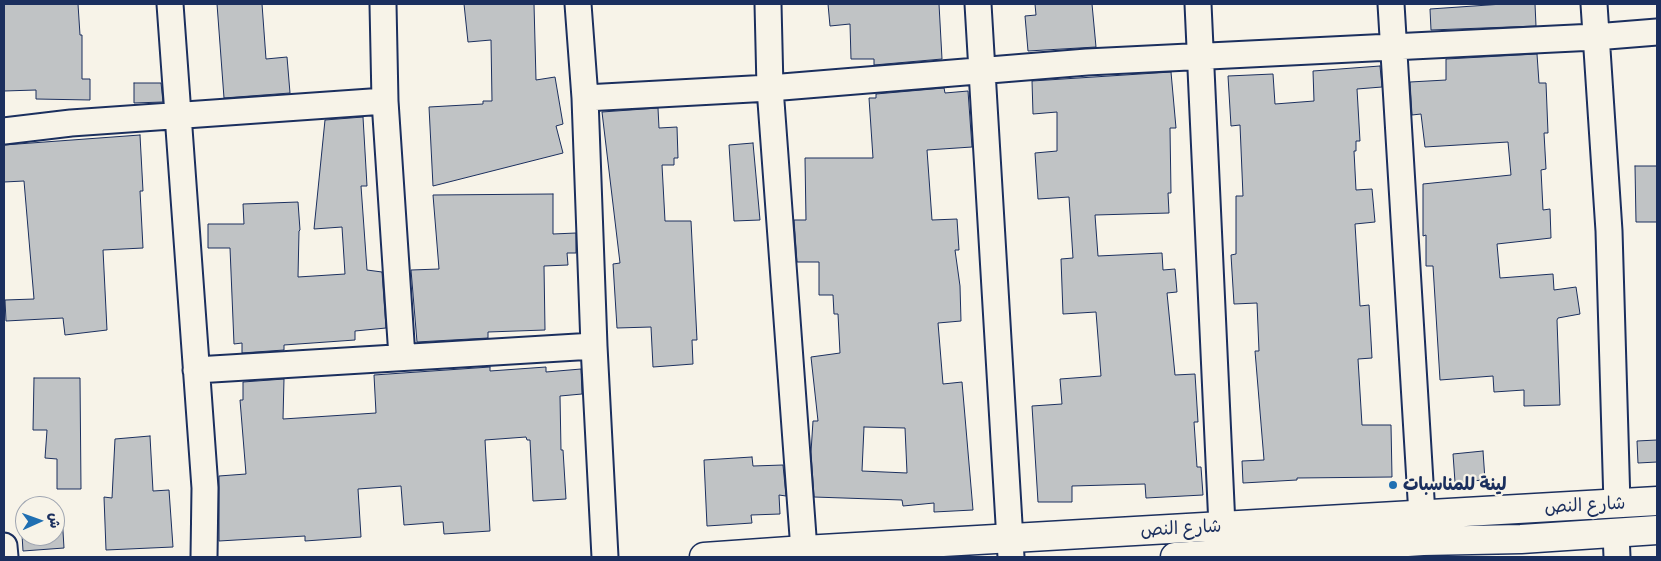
<!DOCTYPE html>
<meta charset="utf-8">
<style>
body{margin:0}
#map{position:relative;width:1661px;height:561px;overflow:hidden;background:#f7f3e8;font-family:Caveat,"Playpen Sans Arabic",sans-serif}
canvas{display:block}
.frame{position:absolute;inset:0;border:5px solid #1b2f5e;pointer-events:none}
.north{position:absolute;left:15px;top:496px;width:50px;height:50px;box-sizing:border-box;background:#f7f3e8;border:1px solid #9fa5b1;border-radius:50%;rotate:88deg;font-size:14px;font-weight:700;line-height:20px;text-align:center;color:#1b2f5e}
.north::after{content:'';display:block;margin:auto;width:18px;height:22px;background:#1f6fb2;clip-path:polygon(50% 0,100% 100%,50% 72%,0 100%)}
</style>
<div id="map">
<canvas width="1661" height="561"></canvas>
<div class="frame"></div>
<div class="north">ش</div>
</div>
<script>
const context = document.querySelector('canvas').getContext('2d');
context.lineJoin = 'round';
function paint(path, color) { context.fillStyle = color; context.fill(path, 'evenodd'); }
const poly = rows => new Path2D(rows.map(r => 'M' + r).join(''));
function stroke(path, color, width, dash) { context.strokeStyle = color; context.lineWidth = width; context.lineCap = dash ? 'butt' : 'round'; context.setLineDash(dash || []); context.stroke(path); }
function drawText(font, color, halo, rows, align = 'center') {
  context.font = font + ' Caveat,"Playpen Sans Arabic",sans-serif'; context.lineWidth = 4.5; context.setLineDash([]); context.textBaseline = 'middle'; context.strokeStyle = halo; context.fillStyle = color; for (const [text, x, y, turn = 0] of rows) {
    context.save(); context.translate(x, y); context.rotate((+turn || 0) * Math.PI / 180); context.textAlign = isNaN(turn) ? turn : align; if (halo) context.strokeText(text, 0, 0); context.fillText(text, 0, 0); context.restore();
  }
}
const building = poly([
 [4,4,78,4,80,35,82,35,82,79,90,79,90,100,36,99,36,90,4,91,4,4],
 [217,4,262,4,266,59,287,57,290,93,224,98,217,4],
 [464,4,534,4,536,80,555,77,563,124,556,126,563,153,433,186,429,107,483,104,483,101,492,101,491,40,468,42,464,4],
 [828,4,939,4,942,59,874,65,874,59,851,59,850,24,830,26,828,4],
 [1035,4,1092,4,1096,47,1028,51,1025,16,1036,15,1035,4],
 [1503,4,1535,4,1536,26,1431,30,1430,9,1503,4],
 [1537,54,1539,83,1546,83,1548,133,1544,133,1546,169,1541,170,1543,210,1550,209,1551,238,1497,244,1500,278,1553,274,1554,290,1576,287,1580,314,1558,318,1557,320,1560,405,1524,406,1524,390,1494,392,1493,376,1440,380,1433,266,1426,266,1426,235,1423,236,1423,184,1511,175,1508,142,1425,147,1421,114,1412,115,1410,82,1446,80,1446,59,1537,54],
 [1380,66,1382,87,1357,89,1360,141,1356,141,1356,151,1354,151,1356,190,1372,189,1375,222,1355,224,1360,306,1369,305,1372,358,1358,359,1362,425,1391,425,1392,477,1297,478,1297,480,1243,483,1242,461,1264,460,1255,351,1259,351,1257,303,1234,304,1231,255,1236,254,1236,196,1243,196,1240,125,1231,126,1228,76,1273,74,1275,104,1314,101,1313,71,1380,66],
 [1171,72,1176,128,1170,128,1171,193,1168,193,1169,213,1095,215,1098,256,1162,253,1163,270,1175,269,1177,292,1167,293,1175,375,1195,374,1198,422,1194,422,1197,467,1201,467,1203,495,1146,498,1145,484,1072,486,1072,502,1038,502,1032,406,1062,404,1060,379,1101,376,1096,312,1063,314,1061,259,1073,258,1069,197,1038,199,1035,153,1057,151,1057,112,1033,114,1032,81,1171,72],
 [134,83,161,83,163,102,134,103,134,83],
 [944,88,945,93,968,91,972,147,927,150,932,220,957,219,959,250,955,250,960,286,961,321,938,323,943,384,962,382,973,510,934,512,934,503,903,506,902,500,814,497,811,452,813,421,818,421,811,357,840,353,838,314,834,314,833,295,819,295,819,262,797,262,794,220,806,220,805,158,873,158,869,98,876,98,876,94,944,88],
 [864,427,905,428,907,473,862,471,864,427],
 [658,108,659,128,677,127,678,158,674,158,674,165,662,165,665,221,691,221,697,340,692,340,693,364,653,367,651,327,617,328,613,264,620,263,602,112,658,108],
 [363,117,367,186,361,186,367,270,382,272,386,328,355,331,355,340,284,345,284,350,242,353,242,343,234,344,230,248,208,248,208,224,244,224,243,204,298,202,300,230,299,231,298,277,345,274,342,227,314,229,325,120,363,117],
 [140,135,143,191,140,191,143,248,103,250,107,330,65,335,63,318,6,321,5,300,34,299,24,181,4,182,4,145,140,135],
 [753,143,760,220,734,221,729,145,753,143],
 [1635,166,1657,166,1657,222,1636,222,1635,166],
 [553,194,553,234,576,233,576,253,567,253,568,265,544,266,545,330,488,332,488,338,417,342,411,270,439,269,433,195,553,194],
 [490,367,490,371,546,367,546,372,581,369,582,394,560,396,561,450,563,450,566,499,533,501,530,440,527,440,526,437,485,440,490,531,444,534,443,522,404,525,401,486,358,489,361,537,305,541,305,536,219,541,219,476,246,474,240,400,243,400,243,382,284,379,283,419,376,413,374,375,490,367],
 [34,378,80,378,81,489,57,489,57,459,45,458,47,430,33,430,34,378],
 [150,436,153,491,169,490,173,547,106,550,104,497,112,498,115,439,150,436],
 [1657,440,1657,462,1638,463,1637,441,1657,440],
 [1483,451,1485,480,1455,482,1453,454,1483,451],
 [752,457,753,466,783,465,786,496,779,495,780,514,751,515,752,523,707,526,704,460,752,457],
 [62,515,64,548,23,551,21,518,25,518,25,536,55,536,55,516,62,515]
]);
const minor = poly([
 [170,4,205,488,204,557],
 [383,4,385,101,402,357],
 [578,4,585,98,594,346,605,557],
 [768,4,770,88,804,550],
 [978,4,1011,557],
 [1198,4,1222,526],
 [1391,4,1422,515],
 [1594,4,1609,231,1617,504],
 [585,98,770,88,1087,62,1595,37,1657,32],
 [4,131,71,123,385,101],
 [196,370,594,346],
 [1616,533,1617,557],
 [4,546,5,557]
]);
const major = poly([
 [704,557,804,550,1657,501],
 [1175,557,1423,541,1521,539,1657,530]
]);
const markers = [
 [1393,485,5,"#1f6fb2"]
];
const poiNames = [
 ["لينة للمناسبات",1403,485]
];
const streetNames = [
 ["شارع النص",1585,506,-3],
 ["شارع النص",1181,529,-3]
];
paint(building, '#c0c3c5');
stroke(building, '#1b2f5e', 1);
stroke(minor, '#1b2f5e', 29);
stroke(major, '#1b2f5e', 31);
stroke(minor, '#f7f3e8', 25);
stroke(major, '#f7f3e8', 28);
for (const [x, y, r, color] of markers) { const dot = new Path2D(); dot.arc(x, y, r, 0, 2 * Math.PI); context.fillStyle = color; context.fill(dot); stroke(dot, '#f7f3e8', 2); }
drawText('bold 18px', '#1b2f5e', '#f7f3e8', poiNames, 'left');
drawText('18px', '#1b2f5e', '#f7f3e8', streetNames);
</script>
